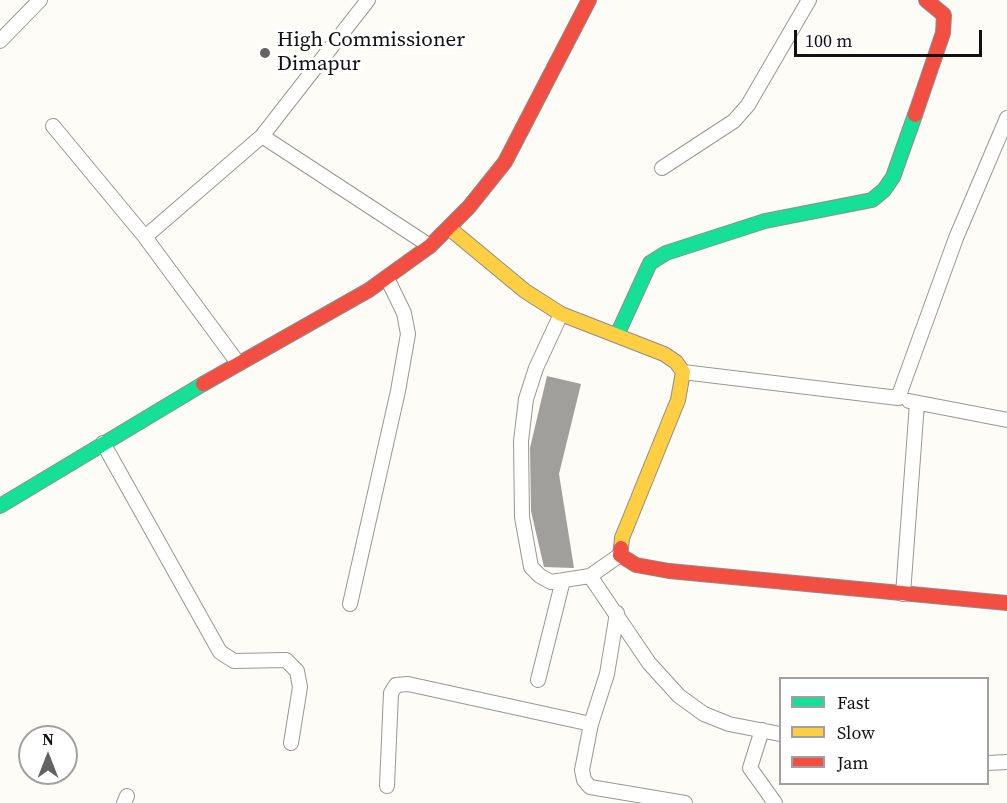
<!DOCTYPE html>
<style>
body{margin:0}
#map{position:relative;width:1007px;height:803px;overflow:hidden;background:#fdfcf7;font-family:"Source Serif 4",serif}
canvas{display:block}
.legend{position:absolute;left:779px;top:677px;width:210px;height:108px;box-sizing:border-box;background:#fff;border:2px solid #a0a0a0;margin:0;padding:8px 10px;list-style:none;font-size:18px;color:#111}
.legend li{display:flex;align-items:center;gap:12px;height:30px}
.legend b{width:30px;border:2px solid #a0a0a0}
.north{position:absolute;left:18px;top:725px;width:60px;height:60px;box-sizing:border-box;background:#fff;border:2px solid #a0a0a0;border-radius:50%;rotate:0deg;font-size:16px;font-weight:700;line-height:24px;text-align:center;color:#111}
.north::after{content:'';display:block;margin:auto;width:21px;height:27px;background:#646362;clip-path:polygon(50% 0,100% 100%,50% 72%,0 100%)}
.scale{position:absolute;left:794px;top:30px;width:188px;height:27px;box-sizing:border-box;border:3px solid #111;border-top:0;padding-left:8px;font-size:18px;line-height:21px;white-space:nowrap;color:#111;-webkit-text-stroke:4px #fff;paint-order:stroke}
</style>
<div id="map">
<canvas width="1007" height="803"></canvas>
<ul class="legend">
<li><b style="height:8px;background:#16e098"></b>Fast</li>
<li><b style="height:8px;background:#ffcf43"></b>Slow</li>
<li><b style="height:8px;background:#f24e42"></b>Jam</li>
</ul>
<div class="north">N</div>
<div class="scale">100 m</div>
</div>
<script>
const context = document.querySelector('canvas').getContext('2d');
context.lineJoin = 'round';
function paint(path, color) { context.fillStyle = color; context.fill(path, 'evenodd'); }
const poly = rows => new Path2D(rows.map(r => 'M' + r).join(''));
function stroke(path, color, width, dash) { context.strokeStyle = color; context.lineWidth = width; context.lineCap = dash ? 'butt' : 'round'; context.setLineDash(dash || []); context.stroke(path); }
function drawText(font, color, halo, rows, align = 'center') {
  context.font = font + ' "Source Serif 4",serif'; context.lineWidth = 6; context.setLineDash([]); context.textBaseline = 'middle'; context.strokeStyle = halo; context.fillStyle = color; for (const [text, x, y, turn = 0] of rows) {
    context.save(); context.translate(x, y); context.rotate((+turn || 0) * Math.PI / 180); context.textAlign = isNaN(turn) ? turn : align; if (halo) context.strokeText(text, 0, 0); context.fillText(text, 0, 0); context.restore();
  }
}
const building = poly([
 [547,376,581,384,559,474,574,568,544,567,531,511,530,448]
]);
const street = poly([
 [0,41,40,0],
 [53,126,145,237,238,363],
 [262,136,368,0],
 [662,168,734,121,748,105,809,0],
 [145,237,262,136,430,246],
 [561,314,536,368,526,399,521,441,522,517,531,567,540,576,551,582,590,576,620,555],
 [683,372,898,398,956,238,1007,118],
 [909,401,1007,420],
 [103,443,220,652,234,661,286,660,297,671,300,687,291,743],
 [590,576,649,663,679,696,704,714,729,724,780,734],
 [903,594,917,403],
 [350,604,398,391,408,334,404,313,387,278],
 [538,680,563,580],
 [591,724,607,674,617,613],
 [762,730,750,768,775,803],
 [988,763,1007,762],
 [387,786,391,693,396,685,408,684,591,724,582,770,584,780,590,787,685,803],
 [124,803,127,796]
]);
const fast = poly([
 [617,335,650,263,666,253,765,221,872,200,884,190,893,177,915,115],
 [0,506,203,384]
]);
const slow = poly([
 [449,228,525,291,561,314,664,354,676,362,683,372,678,400,622,538,621,548]
]);
const jam = poly([
 [915,115,943,33,944,15,926,0],
 [203,384,369,290,430,246,469,207,505,162,589,0],
 [621,548,620,555,636,565,669,571,1007,603]
]);
const markers = [
 [265,53,6,"#646362"]
];
const poiNames = [
 ["High Commissioner",277,41],
 ["Dimapur",277,65]
];
paint(building, '#a19f9c');
stroke(street, '#979795', 16);
stroke(fast, '#8e8d8b', 16);
stroke(slow, '#8e8d8b', 16);
stroke(jam, '#8e8d8b', 16);
stroke(street, '#fffffe', 14);
stroke(fast, '#16e098', 14);
stroke(slow, '#ffcf43', 14);
stroke(jam, '#f24e42', 14);
for (const [x, y, r, color] of markers) { const dot = new Path2D(); dot.arc(x, y, r, 0, 2 * Math.PI); context.fillStyle = color; context.fill(dot); stroke(dot, '#fff', 2); }
drawText('21px', '#111', '#fff', poiNames, 'left');
</script>
